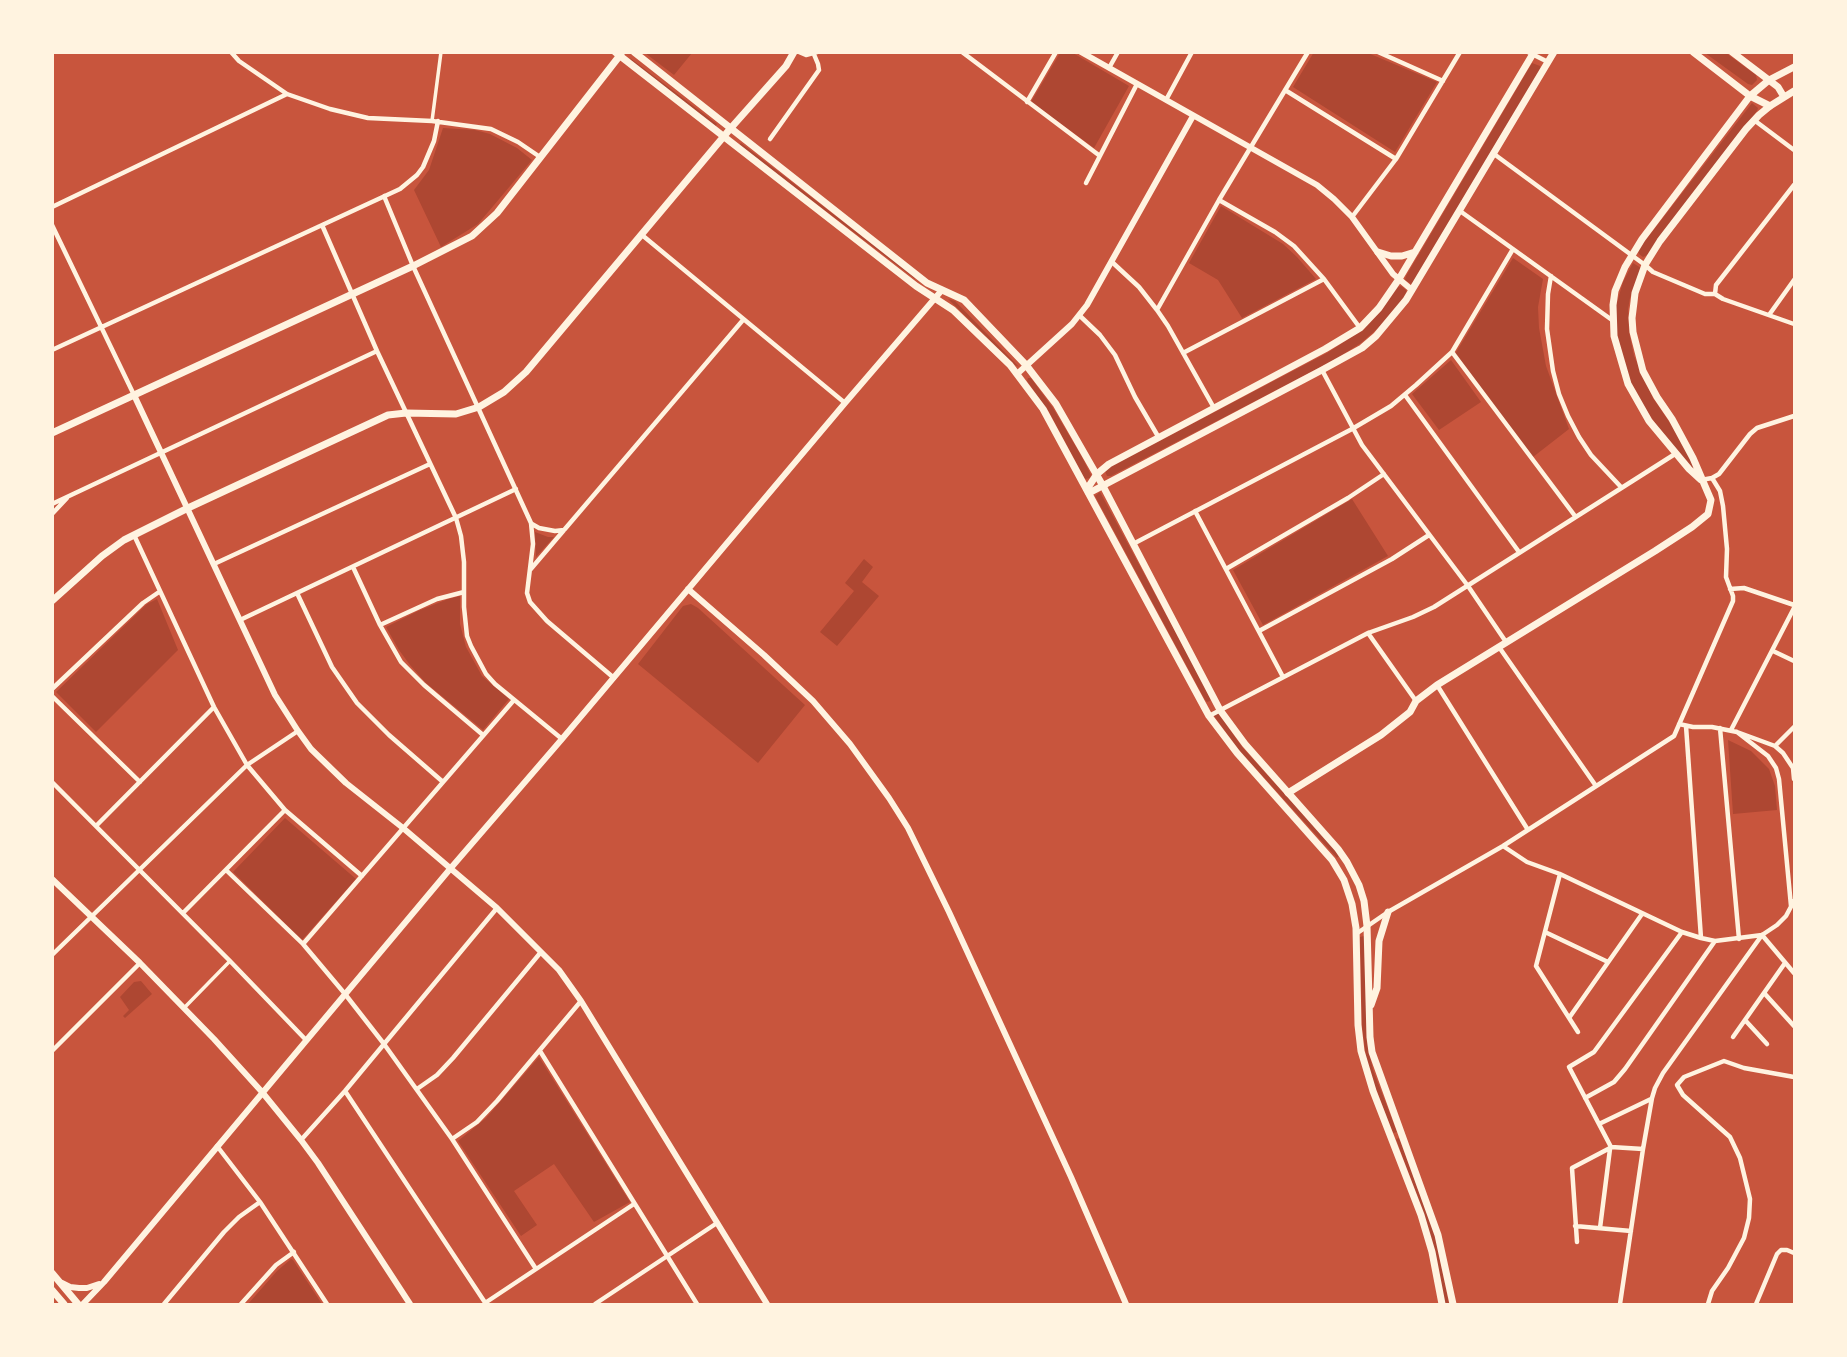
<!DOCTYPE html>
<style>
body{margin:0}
#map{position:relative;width:1847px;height:1357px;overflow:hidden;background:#c8553d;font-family:"PT Sans",sans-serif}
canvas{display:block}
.frame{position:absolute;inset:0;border:54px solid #fff3e0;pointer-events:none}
</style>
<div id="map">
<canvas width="1847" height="1357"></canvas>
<div class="frame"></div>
</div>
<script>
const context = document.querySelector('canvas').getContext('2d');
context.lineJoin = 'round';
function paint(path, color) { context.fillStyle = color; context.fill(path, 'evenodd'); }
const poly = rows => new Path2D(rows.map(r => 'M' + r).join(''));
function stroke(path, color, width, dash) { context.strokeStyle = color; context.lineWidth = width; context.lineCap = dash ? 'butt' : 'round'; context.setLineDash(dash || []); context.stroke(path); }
const green = poly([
 [1314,52,1368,53,1437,82,1395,152,1293,87],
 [645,53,692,52,692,53,674,75],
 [1060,53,1073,53,1129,86,1094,148,1031,102],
 [1705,53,1726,53,1756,75,1757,80,1752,85,1748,84],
 [630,58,717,124,715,127,631,61],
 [1532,63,1540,66,1541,69,1414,282,1411,284,1405,280,1406,276],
 [1752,103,1758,108,1757,111,1647,255,1643,257,1639,254,1638,250],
 [443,128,475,130,490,134,517,148,532,160,478,224,441,247,414,190,429,170],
 [741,143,915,277,915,279,739,145],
 [1221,206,1283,244,1297,257,1316,279,1242,318,1218,280,1189,263],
 [1513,258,1543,279,1538,307,1539,328,1546,366,1569,429,1533,457,1455,354],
 [1633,263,1641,268,1630,298,1628,309,1629,332,1634,356,1653,398,1691,454,1694,471,1659,429,1643,405,1628,377,1622,359,1616,330,1616,306,1623,282],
 [1401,286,1406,290,1407,294,1385,322,1361,343,1334,360,1111,476,1107,476,1105,471,1108,468,1327,353,1353,336,1364,329,1381,311,1398,287],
 [948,299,955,301,1019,367,1015,365],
 [1451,360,1481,402,1439,430,1412,394],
 [1028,378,1031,378,1053,408,1082,457,1091,475,1090,478,1085,479,1049,412,1027,381],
 [1100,492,1211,698,1210,701,1207,702,1205,700,1095,496],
 [1352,499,1388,556,1263,625,1233,570],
 [535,532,548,537,554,537,536,557],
 [864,559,873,567,862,582,879,596,837,646,820,632,854,591,845,583],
 [460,596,460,624,466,647,482,676,509,699,483,730,426,683,410,665,399,650,386,627,418,611,448,599],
 [157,599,178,650,96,732,56,692,147,604],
 [691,604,698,608,805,705,758,763,638,664,683,606],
 [1218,713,1243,748,1338,853,1339,856,1337,858,1239,750,1214,716],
 [1728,740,1751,751,1769,769,1775,786,1777,810,1733,814],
 [285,818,356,879,302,940,233,872],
 [1364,936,1367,1043,1373,1070,1397,1132,1393,1133,1369,1071,1366,1057,1362,1027,1360,937],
 [141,981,152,994,125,1018,123,1016,129,1010,120,997,134,982],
 [539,1057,630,1202,594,1222,554,1164,514,1191,537,1225,521,1236,458,1141,486,1118],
 [1399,1138,1435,1235,1449,1304,1445,1304,1426,1221,1396,1139],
 [291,1259,293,1260,322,1304,248,1304,277,1271]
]);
const pedestrian = poly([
 [432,121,441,52],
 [185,1007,230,961]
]);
const minor = poly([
 [231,52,239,61,287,94,330,109,368,118,432,121,491,129,518,142,540,157],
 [799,52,806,55,817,52],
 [962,52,1100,156],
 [1378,52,1443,81],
 [1528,52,1548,62],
 [1109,68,1118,52],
 [1285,90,1396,159],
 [1166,100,1192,52],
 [1027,102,1056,52],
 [1754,120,1794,150],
 [770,139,819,70,818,64,813,52],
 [1494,154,1645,265,1653,272,1705,294,1715,294,1723,299,1794,324],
 [1086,183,1137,84],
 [384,196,413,266,531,523,533,544,527,593,530,602,547,621,614,678],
 [1219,200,1275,232,1294,246,1324,279,1360,328],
 [52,207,287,94],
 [1460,211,1612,320],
 [1352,217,1396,159,1460,52],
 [52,225,134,395],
 [322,225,377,351,456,518,461,536,464,562,464,607,467,636,471,646,486,674,495,684,562,739],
 [642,235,845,403],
 [1112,262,1139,287,1157,310,1168,326,1214,408],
 [1551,276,1548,294,1547,329,1553,371,1559,394,1568,416,1579,437,1591,455,1621,487],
 [1715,294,1716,285,1794,185],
 [1157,310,1219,200,1308,52],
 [1079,315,1100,335,1115,355,1135,397,1159,438],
 [1769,315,1794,280],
 [52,350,400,189,417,175,423,167,434,141,438,121],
 [1452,352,1575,516],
 [1183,353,1324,279],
 [1322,370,1362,445,1468,586,1506,642],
 [1405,395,1519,552],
 [1701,480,1712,478,1719,474,1750,434,1757,428,1794,416],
 [52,504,377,351],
 [1195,511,1283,677],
 [52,514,67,498],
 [532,524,539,528,555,531,564,530],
 [134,535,214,707,247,765,285,810,362,876],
 [1133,544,1352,429,1391,406,1416,385,1452,352,1513,249],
 [214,564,430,464],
 [353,567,380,625,401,662,424,685,483,735],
 [1226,569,1348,498,1384,474],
 [530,570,743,320],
 [1730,589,1744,588,1794,605],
 [297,593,332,667,357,703,389,735,443,782],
 [240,620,516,489],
 [380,625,437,599,464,592],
 [1259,631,1392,559,1429,535],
 [1368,633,1416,701],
 [1499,647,1596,786],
 [1773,651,1794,661],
 [1437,685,1528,830],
 [52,689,143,603,159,592],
 [52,696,140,782],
 [1209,716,1368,633,1413,617,1434,607,1675,454],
 [1679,724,1693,727,1712,727,1737,732,1775,746,1783,753,1793,768,1794,779],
 [1686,726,1701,938],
 [1720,728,1739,939],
 [1731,730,1794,608],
 [1737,732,1768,756,1776,768,1779,779,1791,906],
 [1775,746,1794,727],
 [52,782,230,961,306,1040],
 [96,826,214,707],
 [1503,846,1527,862,1560,874,1682,932,1701,938,1715,941,1762,935,1777,925,1786,916,1794,901],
 [226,870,303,944,345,994,384,1044,452,1139,536,1269],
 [1560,874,1536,966,1578,1032],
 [183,913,285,810],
 [1545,932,1608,962],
 [1356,934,1388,912,1503,846,1674,736,1733,601,1733,596,1726,577,1727,549,1723,506,1720,491,1712,478],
 [1762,935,1794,973],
 [303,944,514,700],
 [52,955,247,765,298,731],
 [1765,994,1794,1026],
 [1569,1018,1642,914],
 [1745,1020,1767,1044],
 [1733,1037,1785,963],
 [52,1051,140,963],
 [540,1051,697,1304],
 [417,1089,437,1075,453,1058,541,952],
 [345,1091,486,1304],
 [1585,1098,1614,1082,1625,1069,1715,941],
 [1599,1124,1651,1099],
 [452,1139,477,1122,497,1101,581,1001],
 [301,1140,345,1091,497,908],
 [217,1146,260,1202,327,1304],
 [1611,1147,1569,1067,1594,1052,1682,932],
 [1611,1147,1643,1149],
 [1575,1226,1631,1231],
 [1600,1228,1610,1149],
 [1577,1242,1572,1168,1610,1148],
 [485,1303,634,1204],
 [164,1304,224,1232,239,1217,260,1202],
 [241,1304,276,1265,294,1252],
 [595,1304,717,1223],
 [1620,1304,1643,1149,1652,1098,1655,1088,1663,1073,1762,935],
 [1708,1304,1712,1291,1728,1268,1744,1238,1749,1218,1750,1199,1740,1158,1730,1137,1683,1095,1677,1085,1684,1077,1724,1061,1744,1068,1794,1077],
 [1756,1304,1777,1254,1781,1250,1787,1250,1794,1253]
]);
const tertiary = poly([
 [1081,52,1317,185,1334,199,1352,217,1393,274,1412,290],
 [1017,374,1072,324,1087,305,1193,116],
 [134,395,275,695,298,731,311,749,346,783,403,828,497,908,559,970,581,1001,767,1304],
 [688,589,764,655,813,701,850,744,889,798,908,828,949,912,1071,1177,1126,1304],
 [52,879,140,963,214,1039,262,1092,301,1140,318,1163,410,1304],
 [62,1283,70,1287,79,1288,87,1288,99,1284],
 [83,1304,104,1282,450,869,562,739,845,403,942,290]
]);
const secondary = poly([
 [1378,252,1391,256,1402,256,1415,252],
 [1701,480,1689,469,1649,421,1628,384,1614,336,1613,305,1615,291,1625,267,1642,239,1750,96],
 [1087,489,1097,474,1109,464,1325,349,1360,328,1379,308,1399,279,1534,52],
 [1089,493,1322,370,1362,348,1376,336,1406,300,1554,52],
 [1288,793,1381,735,1410,712,1416,701,1437,685,1655,551,1692,527,1708,514,1711,500,1693,458,1672,419,1657,397,1643,371,1633,332,1632,318,1634,302,1635,293,1645,265,1660,241,1746,129,1759,115,1770,106]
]);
const primary = poly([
 [615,52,916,286,953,310,1010,365,1043,409,1209,716,1237,753,1332,860,1344,880,1352,904,1356,928,1358,1025,1361,1051,1373,1091,1421,1215,1432,1252,1442,1304],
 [634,52,927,283,964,300,1026,365,1056,404,1103,486,1220,710,1245,744,1338,849,1347,862,1359,885,1364,901,1367,926,1370,1037,1372,1052,1438,1235,1453,1304],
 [1693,52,1750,96,1770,106,1794,91],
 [1732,52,1778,87,1784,97],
 [1750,96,1769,80,1794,67],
 [52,433,413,266,472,236,497,213,621,54],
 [52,601,102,556,124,540,188,508,388,415,406,413,456,414,479,407,504,392,526,372,730,129,786,66,794,52],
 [1371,1005,1377,988,1379,941,1388,912],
 [52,1273,78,1304],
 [52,1290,64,1304]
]);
paint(green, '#ae4732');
stroke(pedestrian, '#fff3e0', 3.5);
stroke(minor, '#fff3e0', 4.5);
stroke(tertiary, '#fff3e0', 6);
stroke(secondary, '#fff3e0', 7);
stroke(primary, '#fff3e0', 7);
</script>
